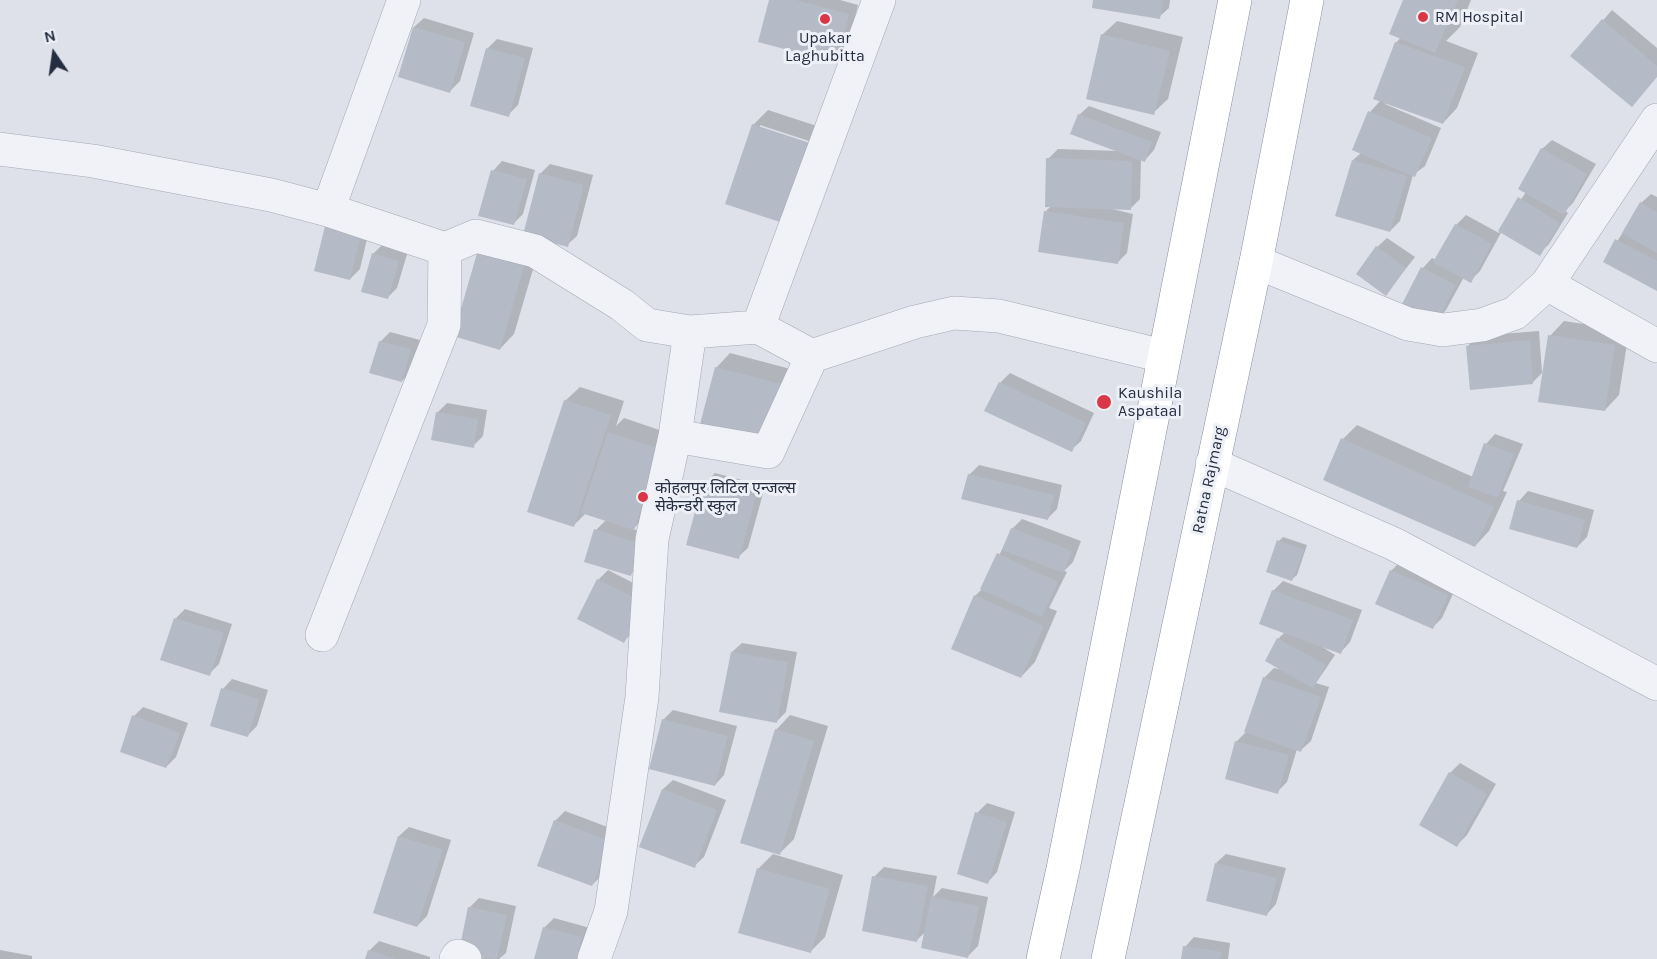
<!DOCTYPE html>
<meta charset="utf-8">
<style>
body{margin:0}
#map{position:relative;width:1657px;height:959px;overflow:hidden;background:#dee1e9;font-family:Karla,sans-serif}
canvas{display:block}
.north{position:absolute;left:24px;top:24px;width:60px;height:60px;-webkit-text-stroke:4px #edf0f6;paint-order:stroke;rotate:347deg;font-size:16px;font-weight:700;line-height:24px;text-align:center;color:#252e41}
.north::after{content:'';display:block;margin:auto;width:21px;height:27px;background:#252e41;clip-path:polygon(50% 0,100% 100%,50% 72%,0 100%)}
</style>
<div id="map">
<canvas width="1657" height="959"></canvas>
<div class="north">N</div>
</div>
<script>
const context = document.querySelector('canvas').getContext('2d');
context.lineJoin = 'round';
function paint(path, color) { context.fillStyle = color; context.fill(path, 'evenodd'); }
const poly = rows => new Path2D(rows.map(r => 'M' + r).join(''));
function stroke(path, color, width, dash) { context.strokeStyle = color; context.lineWidth = width; context.lineCap = dash ? 'butt' : 'round'; context.setLineDash(dash || []); context.stroke(path); }
function drawText(font, color, halo, rows, align = 'center') {
  context.font = font + ' Karla,"Noto Sans Devanagari",sans-serif'; context.lineWidth = 6; context.setLineDash([]); context.textBaseline = 'middle'; context.strokeStyle = halo; context.fillStyle = color; for (const [text, x, y, turn = 0] of rows) {
    context.save(); context.translate(x, y); context.rotate((+turn || 0) * Math.PI / 180); context.textAlign = isNaN(turn) ? turn : align; if (halo) context.strokeText(text, 0, 0); context.fillText(text, 0, 0); context.restore();
  }
}
const shadow = poly([
 [771,0,840,0,858,5,846,51,836,61],
 [1094,0,1170,0,1169,8,1159,17],
 [1404,0,1471,0,1460,27,1446,41,1478,53,1457,108,1443,123,1386,102,1385,104,1441,128,1425,166,1413,175,1400,221,1390,231,1353,160,1361,153,1354,150,1370,112,1381,100,1396,43,1401,37],
 [1612,10,1657,48,1657,77,1572,56],
 [424,18,474,33,460,81,450,91,414,27],
 [1117,21,1183,37,1168,99,1153,113,1102,35],
 [497,39,533,48,518,105,508,115,472,105,488,48],
 [1089,106,1161,132,1154,150,1145,160,1141,159,1140,199,1130,209,1108,208,1133,214,1127,253,1117,263,1046,211,1051,206,1048,159,1058,149,1118,151,1079,115],
 [768,110,826,129,800,208,753,125],
 [760,125,812,142,811,145,760,128],
 [1552,140,1596,164,1573,203,1565,211,1568,213,1549,244,1539,254,1502,231,1480,271,1470,281,1464,277,1446,310,1437,320,1404,303,1423,268,1432,258,1436,260,1456,225,1466,215,1499,233,1526,192,1542,149],
 [502,161,535,170,523,214,513,224,493,171],
 [550,164,593,175,577,236,567,245,540,174],
 [1651,194,1657,197,1657,289,1605,261,1641,203],
 [371,222,360,269,350,279,316,270],
 [494,236,539,249,514,334,500,349],
 [1387,238,1415,257,1386,294,1377,247],
 [383,244,408,251,397,288,387,298,373,254],
 [1564,321,1629,331,1619,395,1605,410,1550,336],
 [1539,331,1542,373,1532,383,1468,346,1477,336],
 [390,332,420,340,412,371,402,381,380,342],
 [730,353,798,371,783,430,716,368],
 [1010,373,1094,413,1081,441,1071,450,1000,383],
 [580,387,624,401,616,426,624,418,674,435,648,514,633,529,649,535,640,565,630,575,596,530,606,520,586,513,574,525,565,401],
 [447,403,487,410,483,436,473,446,437,413],
 [1357,425,1473,477,1486,444,1495,434,1523,444,1503,491,1507,492,1489,531,1475,546,1343,439],
 [979,465,1062,485,1057,509,1047,519,969,475],
 [715,473,765,486,748,548,738,557,705,483],
 [1528,491,1594,510,1587,537,1577,547,1519,501],
 [1022,519,1081,541,1073,562,1064,571,1067,572,1049,608,1057,611,1035,662,1021,677,975,596,983,588,1012,529],
 [1283,537,1307,545,1297,575,1292,579,1279,541],
 [1401,561,1457,585,1442,618,1432,628,1377,603,1391,571],
 [608,570,653,593,634,631,624,641,598,580],
 [1283,581,1362,610,1350,642,1341,652,1318,644,1335,655,1316,683,1329,687,1311,741,1301,750,1297,749,1287,782,1277,792,1226,778,1237,741,1247,731,1264,678,1274,668,1284,670,1278,639,1285,632,1273,591],
 [185,609,232,624,219,664,209,674,176,618],
 [742,643,797,652,786,712,776,722,732,652],
 [232,679,268,690,257,726,247,736,223,689],
 [143,707,188,723,176,757,166,767,134,716],
 [673,710,737,726,724,775,715,785,663,720],
 [790,715,828,726,794,839,780,853,776,730],
 [1460,763,1496,784,1467,835,1457,845,1450,773],
 [673,780,726,800,704,857,694,866,663,789],
 [987,803,1015,812,997,872,988,882,977,813],
 [565,811,618,831,602,875,592,885,555,821],
 [409,827,451,840,427,916,417,926,375,912,399,836],
 [773,854,843,875,825,937,810,952,758,869],
 [1226,854,1286,868,1276,904,1267,914,1216,863],
 [884,867,937,876,933,897,942,888,988,897,978,946,968,956,926,931,917,940,874,877],
 [479,898,516,906,506,953,499,959,479,959,469,908],
 [554,918,590,928,582,959,536,959,544,928],
 [1194,937,1230,943,1228,959,1182,959,1185,947],
 [379,941,430,957,430,959,366,959,369,951],
 [0,950,32,956,32,959,0,959]
]);
const building = poly([
 [769,0,795,0,849,14,837,63,758,42],
 [1093,0,1163,0,1160,19,1092,8],
 [1403,0,1458,0,1435,53,1389,34],
 [1602,19,1657,66,1657,77,1632,107,1570,56],
 [413,27,465,42,450,93,398,77],
 [1101,34,1170,51,1154,115,1086,99],
 [1395,42,1465,67,1443,124,1373,99],
 [486,48,525,58,509,117,470,106],
 [1368,111,1432,138,1415,177,1352,150],
 [1078,114,1152,142,1145,162,1070,134],
 [752,124,813,144,786,224,725,204],
 [1541,148,1587,174,1564,215,1518,189],
 [1046,158,1132,161,1131,210,1045,207],
 [1352,160,1407,176,1390,232,1335,216],
 [491,170,527,179,514,225,478,216],
 [539,173,584,185,568,247,523,235],
 [1518,197,1560,223,1540,256,1498,231],
 [1640,202,1657,212,1657,253,1622,233],
 [1044,211,1124,223,1118,264,1038,252],
 [326,222,362,231,350,280,314,271],
 [1455,224,1492,244,1471,283,1433,262],
 [1615,239,1657,261,1657,291,1603,262],
 [1376,246,1406,268,1386,296,1356,274],
 [478,250,525,263,500,350,453,336],
 [372,253,399,261,388,299,361,292],
 [1421,267,1456,285,1437,322,1402,304],
 [1548,335,1615,345,1605,411,1538,402],
 [1530,340,1533,384,1470,390,1466,346],
 [379,341,411,349,402,382,369,373],
 [715,367,785,385,769,446,699,428],
 [999,382,1086,423,1072,452,984,411],
 [564,400,611,415,574,527,527,512],
 [436,412,478,419,474,448,431,440],
 [608,432,660,449,634,530,581,513],
 [1341,438,1494,507,1475,547,1323,480],
 [1484,443,1514,454,1498,498,1468,487],
 [968,474,1054,495,1048,520,961,499],
 [703,482,756,496,739,559,686,545],
 [1517,500,1585,520,1577,548,1509,529],
 [1011,528,1072,551,1064,573,1002,550],
 [594,529,641,544,631,576,584,562],
 [1277,540,1304,550,1292,581,1266,572],
 [997,553,1058,582,1042,617,980,589],
 [1390,570,1448,595,1433,629,1375,604],
 [597,579,645,603,624,643,577,619],
 [1272,590,1353,620,1341,654,1259,624],
 [974,595,1044,626,1021,678,951,649],
 [174,618,224,633,210,676,160,660],
 [1277,638,1326,665,1313,688,1265,661],
 [731,652,788,662,777,723,719,712],
 [1263,677,1321,697,1301,752,1244,732],
 [221,688,259,699,248,737,210,726],
 [132,715,180,733,166,768,120,752],
 [662,719,728,736,715,786,649,769],
 [775,729,814,741,780,855,740,843],
 [1235,741,1289,755,1278,794,1225,779],
 [1449,772,1487,794,1457,847,1419,825],
 [662,789,717,810,695,868,639,847],
 [975,812,1007,822,988,884,957,874],
 [554,820,610,841,592,886,537,866],
 [398,836,443,850,417,927,373,913],
 [1215,863,1277,878,1267,916,1206,901],
 [757,868,830,889,811,953,738,933],
 [872,876,928,886,917,942,862,931],
 [931,897,979,906,968,958,921,948],
 [468,907,507,915,497,959,458,956],
 [543,927,582,937,576,959,534,959],
 [1183,946,1222,952,1220,959,1181,959],
 [368,950,395,959,365,959]
]);
const minor = poly([
 [1657,120,1547,284,1657,346],
 [0,149,93,161,271,195,328,210,445,249,476,236,535,251,622,305,647,325,690,332,758,327,812,356],
 [328,210,404,0],
 [1256,262,1408,324,1443,330,1482,325,1515,313,1547,284],
 [758,327,879,0],
 [675,436,690,332],
 [1212,464,1394,544,1657,684],
 [322,635,444,325,445,249],
 [456,959,458,956,465,959],
 [594,959,611,911,642,697,652,539,675,436,768,452,812,356,915,322,954,313,999,316,1163,356]
]);
const highway = poly([
 [1043,959,1063,869,1235,0],
 [1108,959,1256,262,1307,0]
]);
const markers = [
 [1423,17,6,"#db3645"],
 [825,19,6,"#db3645"],
 [1104,402,8,"#db3645"],
 [643,497,6,"#db3645"]
];
const poiNames = [
 ["RM Hospital",1435,17],
 ["Upakar",825,38,"center"],
 ["Laghubitta",825,56,"center"],
 ["Kaushila",1118,393],
 ["Aspataal",1118,411],
 ["कोहलपुर लिटिल एन्जल्स",655,488],
 ["सेकेन्डरी स्कुल",655,506]
];
const streetNames = [
 ["Ratna Rajmarg",1209,480,-78]
];
paint(shadow, '#0003');
paint(building, '#b4bac6');
stroke(minor, '#a3a8b3', 34);
stroke(highway, '#848da1', 34);
stroke(minor, '#f1f2f7', 33);
stroke(highway, '#fff', 33);
for (const [x, y, r, color] of markers) { const dot = new Path2D(); dot.arc(x, y, r, 0, 2 * Math.PI); context.fillStyle = color; context.fill(dot); stroke(dot, '#edf0f6', 2); }
drawText('16px', '#252e41', '#edf0f6', poiNames, 'left');
drawText('16px', '#252e41', '#edf0f6', streetNames);
</script>
